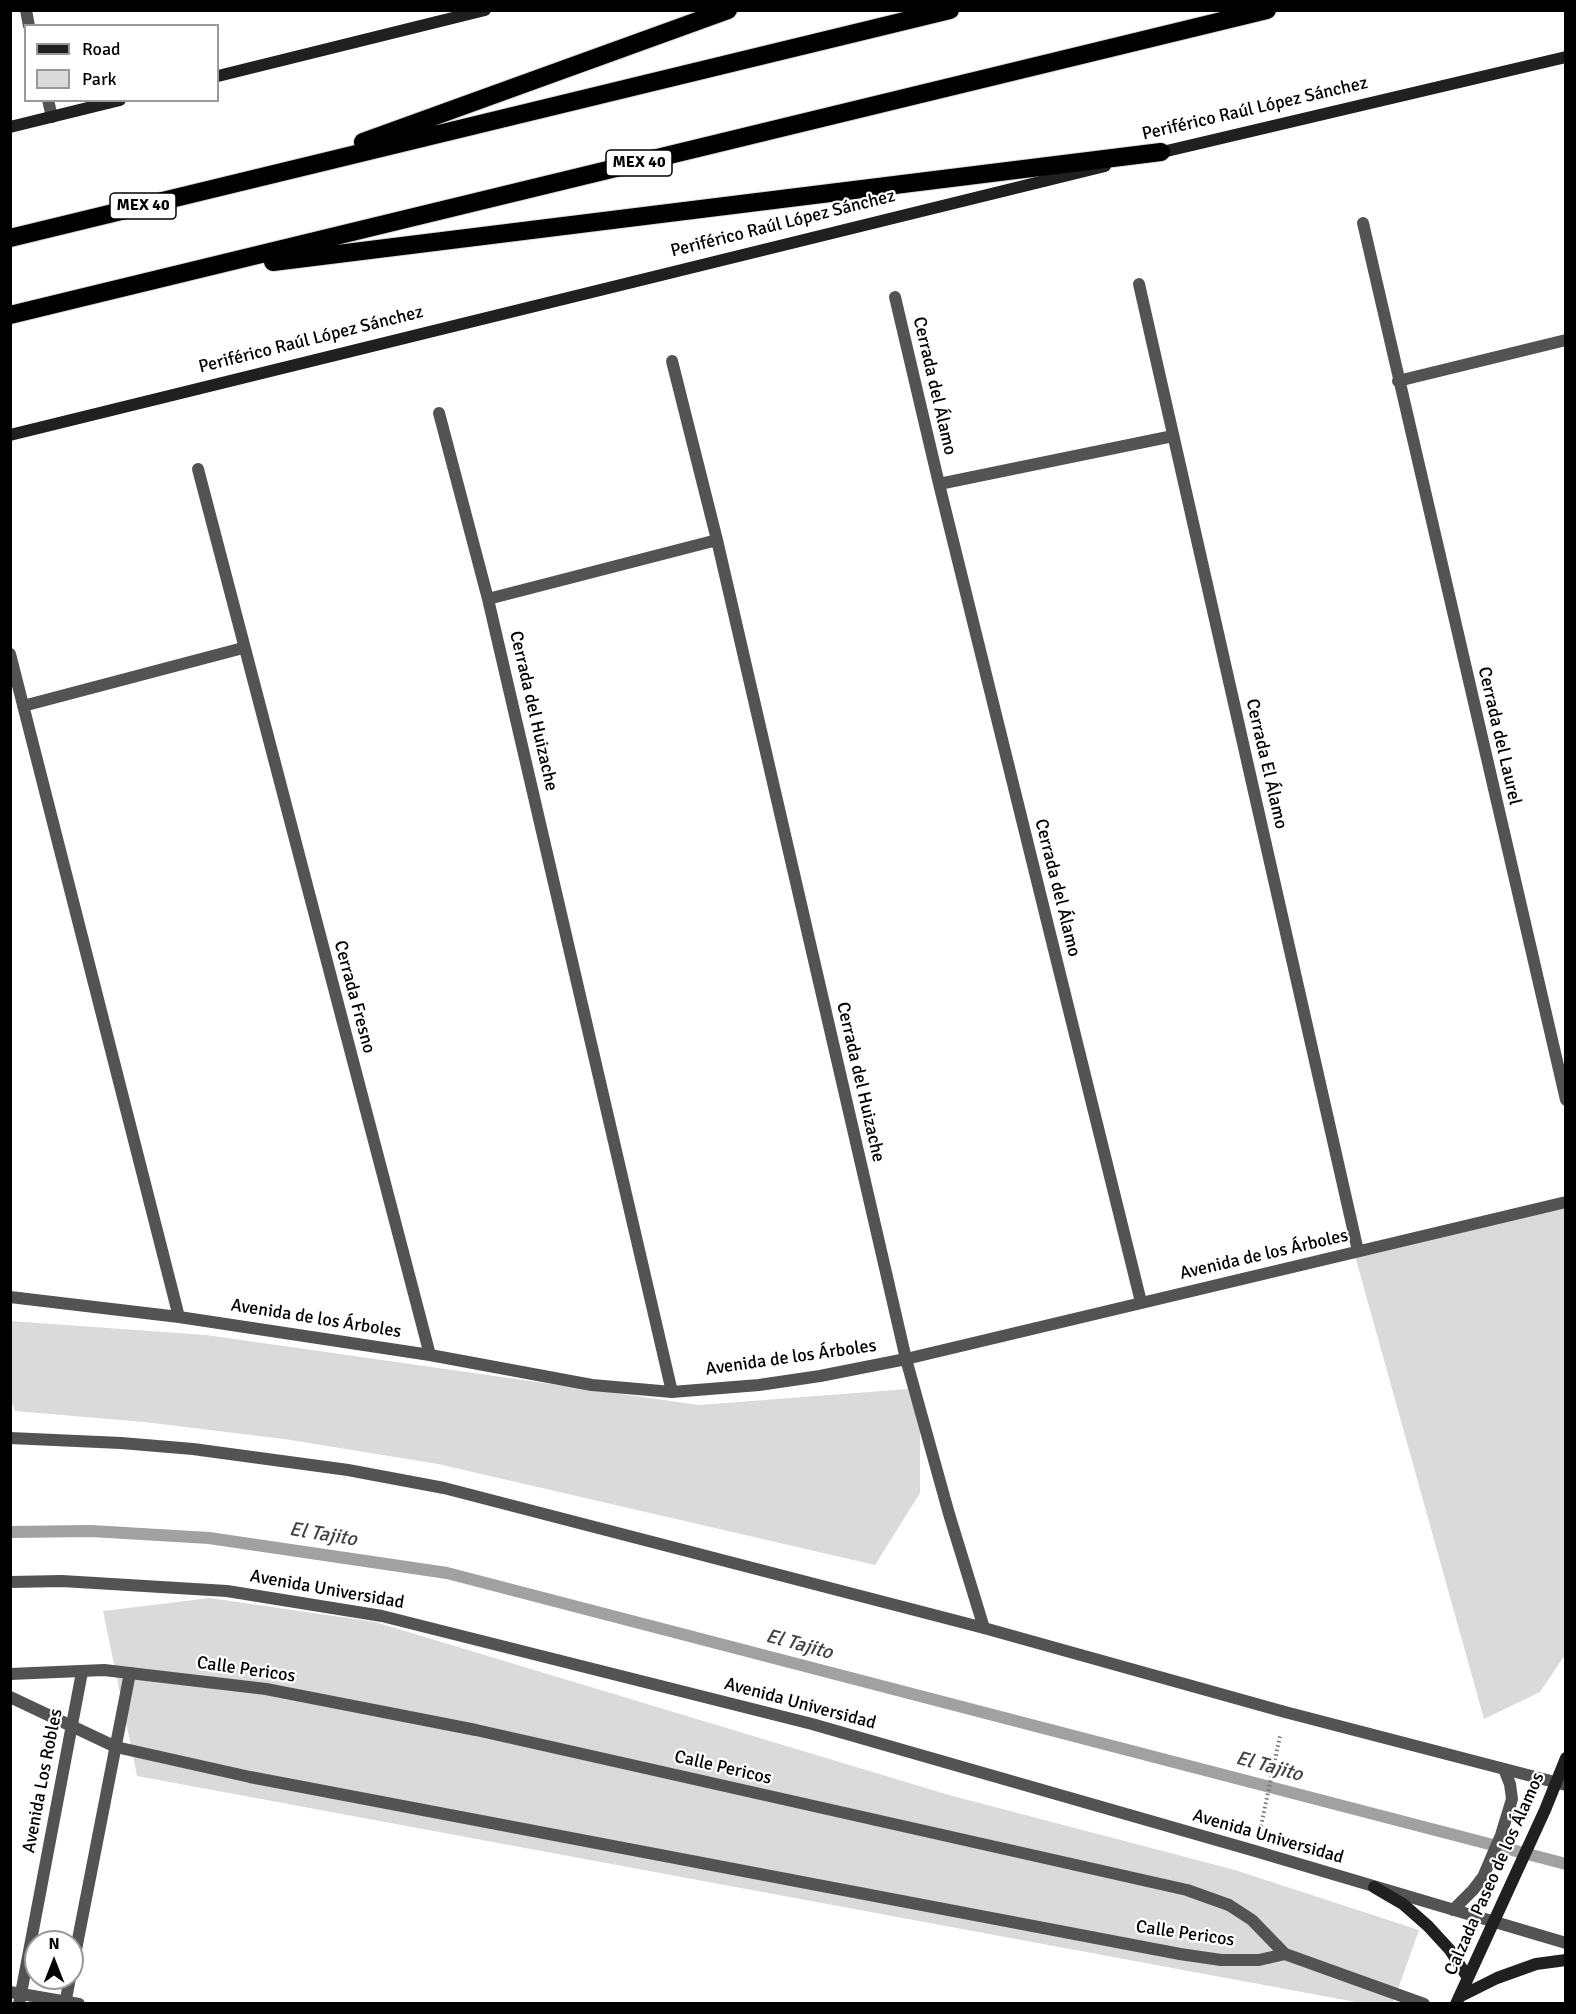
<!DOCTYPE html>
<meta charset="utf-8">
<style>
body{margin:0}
#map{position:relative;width:1576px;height:2014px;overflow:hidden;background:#fff;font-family:Signika,sans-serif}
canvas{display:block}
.frame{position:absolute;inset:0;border:12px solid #000;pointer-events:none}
.legend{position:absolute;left:24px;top:24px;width:195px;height:78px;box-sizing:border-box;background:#fff;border:2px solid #999;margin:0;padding:8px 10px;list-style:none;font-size:18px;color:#000}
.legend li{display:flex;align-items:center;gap:12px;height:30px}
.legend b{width:30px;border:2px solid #999}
.north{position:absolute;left:24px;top:1930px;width:60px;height:60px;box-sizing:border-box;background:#fff;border:2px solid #999;border-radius:50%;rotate:0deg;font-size:16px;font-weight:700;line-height:24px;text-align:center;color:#000}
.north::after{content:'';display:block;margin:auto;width:21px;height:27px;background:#000;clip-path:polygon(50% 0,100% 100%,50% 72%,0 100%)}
</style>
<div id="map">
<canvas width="1576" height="2014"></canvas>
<div class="frame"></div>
<ul class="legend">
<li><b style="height:8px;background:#202020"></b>Road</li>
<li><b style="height:16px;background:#dadada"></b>Park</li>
</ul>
<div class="north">N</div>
</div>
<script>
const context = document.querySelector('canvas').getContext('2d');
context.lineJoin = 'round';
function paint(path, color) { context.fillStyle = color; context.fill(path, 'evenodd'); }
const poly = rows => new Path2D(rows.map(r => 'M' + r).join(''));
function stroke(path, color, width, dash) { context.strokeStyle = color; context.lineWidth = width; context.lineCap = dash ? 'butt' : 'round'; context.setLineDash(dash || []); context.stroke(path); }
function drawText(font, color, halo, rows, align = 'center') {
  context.font = font + ' Signika,sans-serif'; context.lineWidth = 4.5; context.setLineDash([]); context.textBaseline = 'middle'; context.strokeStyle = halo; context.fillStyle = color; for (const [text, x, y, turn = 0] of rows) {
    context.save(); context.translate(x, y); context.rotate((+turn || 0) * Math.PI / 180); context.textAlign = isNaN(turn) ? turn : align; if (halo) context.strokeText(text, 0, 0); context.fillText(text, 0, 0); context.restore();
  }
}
const green = poly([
 [1565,1202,1565,1655,1540,1692,1484,1719,1355,1256],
 [10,1321,206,1335,699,1405,908,1389,920,1428,920,1493,875,1565,438,1464,284,1439,144,1422,15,1411,10,1398],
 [210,1598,375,1622,949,1795,1235,1870,1419,1930,1393,2003,1361,2003,137,1776,103,1611]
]);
const stream = poly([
 [10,1532,91,1531,209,1538,447,1573,1566,1864]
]);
const path = poly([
 [1261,1826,1280,1736]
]);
const service = poly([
 [26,10,29,26],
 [48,100,52,117]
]);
const minor = poly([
 [1363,223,1566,1100],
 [1139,284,1358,1251],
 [895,297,939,484,1141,1302],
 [672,361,717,540,906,1359,949,1514,984,1628],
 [1398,381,1566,340],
 [439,413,488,599,672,1392],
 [198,469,430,1355],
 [939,484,1173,436],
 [488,599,717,540],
 [10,654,179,1317],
 [23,706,243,648],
 [10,1297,179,1317,430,1355,592,1385,672,1392,759,1385,820,1376,906,1359,1566,1202],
 [72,1970,130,1673],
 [10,1992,79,2004],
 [19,2004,82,1672],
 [65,2004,70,1978]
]);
const tertiary = poly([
 [10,1438,121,1443,193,1449,348,1470,444,1488,984,1628,1285,1712,1566,1785],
 [10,1582,62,1581,227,1591,382,1616,812,1724,1255,1851,1566,1943],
 [10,1674,104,1670,266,1689,476,1730,1187,1890,1229,1905,1252,1920,1285,1954,1424,2004],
 [10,1697,116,1747,250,1777,1180,1954,1221,1960,1259,1960,1285,1954],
 [1453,1910,1473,1890,1483,1877,1501,1835,1512,1799,1510,1784,1504,1769]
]);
const secondary = poly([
 [218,76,485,10],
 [10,127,120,100],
 [1154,154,1566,57],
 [10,435,1105,166],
 [1374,1887,1403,1904,1428,1926,1450,1950,1468,1978],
 [1459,1997,1497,1978,1536,1964,1566,1960],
 [1456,2004,1545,1810,1566,1758]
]);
const motorway = poly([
 [363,142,728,10],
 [10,238,950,10],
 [273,262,1161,152],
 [10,315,1267,10]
]);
const shields = [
 [639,163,66],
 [143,206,66]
];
const shieldNames = [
 ["MEX 40",639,163],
 ["MEX 40",143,206]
];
const streetNames = [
 ["Periférico Raúl López Sánchez",1255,109,-13],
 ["Periférico Raúl López Sánchez",783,224,-14],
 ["Periférico Raúl López Sánchez",311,340,-14],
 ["Cerrada del Álamo",934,386,77],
 ["Cerrada del Huizache",533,711,77],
 ["Cerrada del Laurel",1499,736,77],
 ["Cerrada El Álamo",1266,764,77],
 ["Cerrada del Álamo",1057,888,76],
 ["Cerrada Fresno",354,997,75],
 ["Cerrada del Huizache",860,1082,77],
 ["Avenida de los Árboles",1264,1255,-13],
 ["Avenida de los Árboles",316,1319,9],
 ["Avenida de los Árboles",791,1358,-8],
 ["Avenida Universidad",327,1590,10],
 ["Calle Pericos",246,1670,8],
 ["Avenida Universidad",800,1704,15],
 ["Calle Pericos",723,1768,13],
 ["Avenida Los Robles",43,1781,-79],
 ["Avenida Universidad",1268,1837,16],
 ["Calzada Paseo de los Álamos",1495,1874,-66],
 ["Calle Pericos",1185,1934,8]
];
const waterNames = [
 ["El Tajito",323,1535,9],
 ["El Tajito",799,1645,15],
 ["El Tajito",1269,1767,15]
];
paint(green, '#dadada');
stroke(stream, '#a1a1a1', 12);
stroke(motorway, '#dbdbdb', 20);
stroke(path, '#757575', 4, [1.5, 3]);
stroke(service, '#535353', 12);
stroke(minor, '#535353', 12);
stroke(tertiary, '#535353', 12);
stroke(secondary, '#202020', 12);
stroke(motorway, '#000', 18);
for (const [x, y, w] of shields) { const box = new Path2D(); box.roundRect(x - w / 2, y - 13, w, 26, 4.5); context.fillStyle = '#fff'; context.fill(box); stroke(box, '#000', 1.5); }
drawText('bold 16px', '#000', null, shieldNames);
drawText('18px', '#000', '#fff', streetNames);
drawText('italic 20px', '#424242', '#fff', waterNames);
</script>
